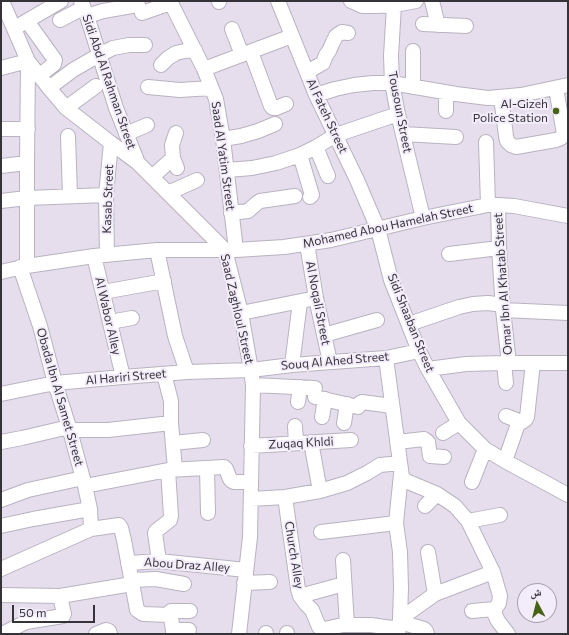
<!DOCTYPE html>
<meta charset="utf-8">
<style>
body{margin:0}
#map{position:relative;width:569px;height:635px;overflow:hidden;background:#e6deed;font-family:Commissioner,"Noto Naskh Arabic",sans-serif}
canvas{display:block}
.frame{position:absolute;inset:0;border:2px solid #353238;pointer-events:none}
.north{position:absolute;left:517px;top:583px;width:40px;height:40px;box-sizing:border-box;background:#f3ecfb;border:1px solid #a7a2ad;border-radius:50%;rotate:353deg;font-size:11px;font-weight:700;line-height:16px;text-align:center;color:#353238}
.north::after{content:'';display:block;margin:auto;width:14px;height:18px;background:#476316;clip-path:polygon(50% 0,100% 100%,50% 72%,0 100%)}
.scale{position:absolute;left:12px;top:605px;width:83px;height:18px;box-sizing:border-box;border:2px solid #353238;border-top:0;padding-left:5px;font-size:12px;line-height:14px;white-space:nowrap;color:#353238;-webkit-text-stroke:3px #f3ecfb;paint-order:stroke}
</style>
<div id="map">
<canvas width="569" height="635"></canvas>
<div class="frame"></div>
<div class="north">ش</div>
<div class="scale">50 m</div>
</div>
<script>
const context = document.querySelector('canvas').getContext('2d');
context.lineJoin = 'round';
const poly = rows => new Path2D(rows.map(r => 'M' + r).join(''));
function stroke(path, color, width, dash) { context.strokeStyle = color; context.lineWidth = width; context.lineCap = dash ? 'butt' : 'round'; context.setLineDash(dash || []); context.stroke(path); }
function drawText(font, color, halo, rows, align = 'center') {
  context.font = font + ' Commissioner,sans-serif'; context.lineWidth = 4; context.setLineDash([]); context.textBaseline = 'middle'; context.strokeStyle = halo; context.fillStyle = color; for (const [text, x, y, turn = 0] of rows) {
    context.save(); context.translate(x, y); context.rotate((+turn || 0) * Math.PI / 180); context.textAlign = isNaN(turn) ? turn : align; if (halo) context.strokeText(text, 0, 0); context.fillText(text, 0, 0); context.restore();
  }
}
const minor = poly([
 [2,1,28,61,49,88,66,108,111,143,138,163,225,250,241,313,251,370,253,385,250,537,239,634],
 [81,1,87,16,116,108,138,163],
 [170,1,204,69,216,99,223,139,236,250],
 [219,1,219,2],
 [278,1,316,95,357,180,378,229,391,280,419,351,428,369,459,423,485,449,505,461,568,495],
 [351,1,362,6,377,6,394,5,416,1],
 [432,1,438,25],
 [394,5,391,56,392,83,398,114,423,218],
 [142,13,171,3],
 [87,16,103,11,138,5],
 [60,20,83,8],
 [27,21,55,60,54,64,39,76],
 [423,24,466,26],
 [20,25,61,1],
 [232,29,242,55],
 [413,51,413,87],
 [251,52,271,106,273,108,276,108,286,104],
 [161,65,168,58,176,53,185,51,195,50],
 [1,68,28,61,27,163,27,266],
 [204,69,292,36],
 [307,72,323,63,326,55,329,51,333,42,336,36,342,32,348,33],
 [148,87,180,90,211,88],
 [49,88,73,70,99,55,113,48,129,45,145,45],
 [316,95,335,89,354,85,373,83,392,83,456,94,488,98,521,95,568,85],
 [501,97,506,136,507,141,511,145,516,147,556,140,561,138,564,134,556,88],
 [66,108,96,86],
 [446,111,446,93],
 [1,129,28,129],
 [176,133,172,145,173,158,177,168],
 [126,134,147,125],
 [403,134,456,137],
 [68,136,70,196],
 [223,139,241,136,258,131,275,124],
 [486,142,488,205],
 [316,147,328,176],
 [300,155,312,195,310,197],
 [1,166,27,163],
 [227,170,252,168,276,163,300,155,316,147,336,135,398,114],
 [152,177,173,158],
 [168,193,197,180],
 [1,201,27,198,106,195],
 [498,205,499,248,503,310,509,363],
 [231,213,248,211,257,203,260,201,295,196],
 [307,244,316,298,330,362],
 [157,250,175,336,187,372],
 [449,254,499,248],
 [107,255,106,195,111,143],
 [94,256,123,377],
 [20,267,40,326,55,383,69,427,85,486,90,509,91,529],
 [1,272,27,266,94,256,157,250,236,250,284,247,331,240,423,218,488,205,498,205,514,206,568,216],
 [103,292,164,281],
 [503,310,568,313],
 [241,313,316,298],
 [110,322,132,318],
 [409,324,459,307,473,304,488,303,503,305],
 [324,335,377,320],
 [386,358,402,477,406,481,437,494,455,506,468,521,493,572,500,596,499,603,495,609,495,615,498,621,508,634],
 [504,363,506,383],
 [292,365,300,302],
 [428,369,466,364,504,363,568,363],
 [164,374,171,401,171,423,175,469],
 [253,385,315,388],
 [1,394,55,383,123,377,187,372,251,370,292,365,386,358,419,351],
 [315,397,358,407,359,406,360,403,362,402,392,406],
 [298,402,300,387],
 [506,416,519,421,522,422,525,420,527,417,533,363],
 [322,417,325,399],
 [344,423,347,404],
 [295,426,296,443],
 [70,430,108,430,171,423],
 [443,433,459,423],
 [1,442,22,438,69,427],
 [311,442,320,491],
 [397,442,424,439,428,442,430,456,444,457],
 [173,443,203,440],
 [251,446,351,440],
 [505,461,519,421],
 [207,468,208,513],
 [472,482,485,449],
 [85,486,168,470,224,467,226,469,230,479,232,481,234,482,251,482],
 [285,497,298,589,300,596,306,604,312,610,319,627,324,629,343,625,371,625,399,629],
 [251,499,285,497,320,491,347,483,367,473,380,465,400,463],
 [1,500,28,490,83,478],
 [425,506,437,494],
 [468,521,500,515],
 [1,526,33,519,90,509],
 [321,532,396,523],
 [428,552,435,594],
 [343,560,347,625],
 [159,561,155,533,156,531,170,520,171,516,168,470],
 [128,563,159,561,246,570],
 [1,569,91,529,119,525,121,528,124,540,137,610,143,614,170,615],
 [131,580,156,579,184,584],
 [244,583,270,582],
 [1,595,60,596,132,584],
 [300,596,344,584],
 [472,611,495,609],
 [400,619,435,594,493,572],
 [400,622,424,629,426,631,427,634],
 [173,630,189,630],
 [1,633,4,633,26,622,63,616,64,614,60,596],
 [96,634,106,630,109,631,110,634],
 [173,634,173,630,170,612,171,611,190,611],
 [266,634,266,633],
 [287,634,287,633],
 [398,634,400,619,401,588,400,552,396,523,401,474]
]);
const markers = [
 [556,111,4,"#476316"]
];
const streetNames = [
 ["Sidi Abd Al Rahman Street",109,82,71],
 ["Tousoun Street",400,112,79],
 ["Al Fateh Street",327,116,65],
 ["Saad Al Yatim Street",223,156,82],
 ["Kasab Street",108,199,-88],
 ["Mohamed Abou Hamelah Street",388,226,-12],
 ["Omar Ibn Al Khatab Street",503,284,-94],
 ["Al Noqali Street",318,303,79],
 ["Saad Zaghloul Street",237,309,77],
 ["Al Wabor Alley",108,316,77],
 ["Sidi Shaaban Street",411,323,68],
 ["Souq Al Ahed Street",335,361,-5],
 ["Al Hariri Street",126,377,-5],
 ["Obada Ibn Al Samet Street",60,397,74],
 ["Zuqaq Khldi",301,443,-3],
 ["Church Alley",294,555,81],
 ["Abou Draz Alley",187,565,4]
];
const poiNames = [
 ["Al-Gizeh",548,104],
 ["Police Station",548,118]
];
stroke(minor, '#b9b2c0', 16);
stroke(minor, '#fff', 14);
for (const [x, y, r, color] of markers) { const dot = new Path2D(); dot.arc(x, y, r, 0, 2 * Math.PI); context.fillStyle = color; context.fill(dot); stroke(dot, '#f3ecfb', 1.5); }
drawText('12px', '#353238', '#f3ecfb', streetNames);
drawText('12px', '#353238', '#f3ecfb', poiNames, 'right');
</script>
